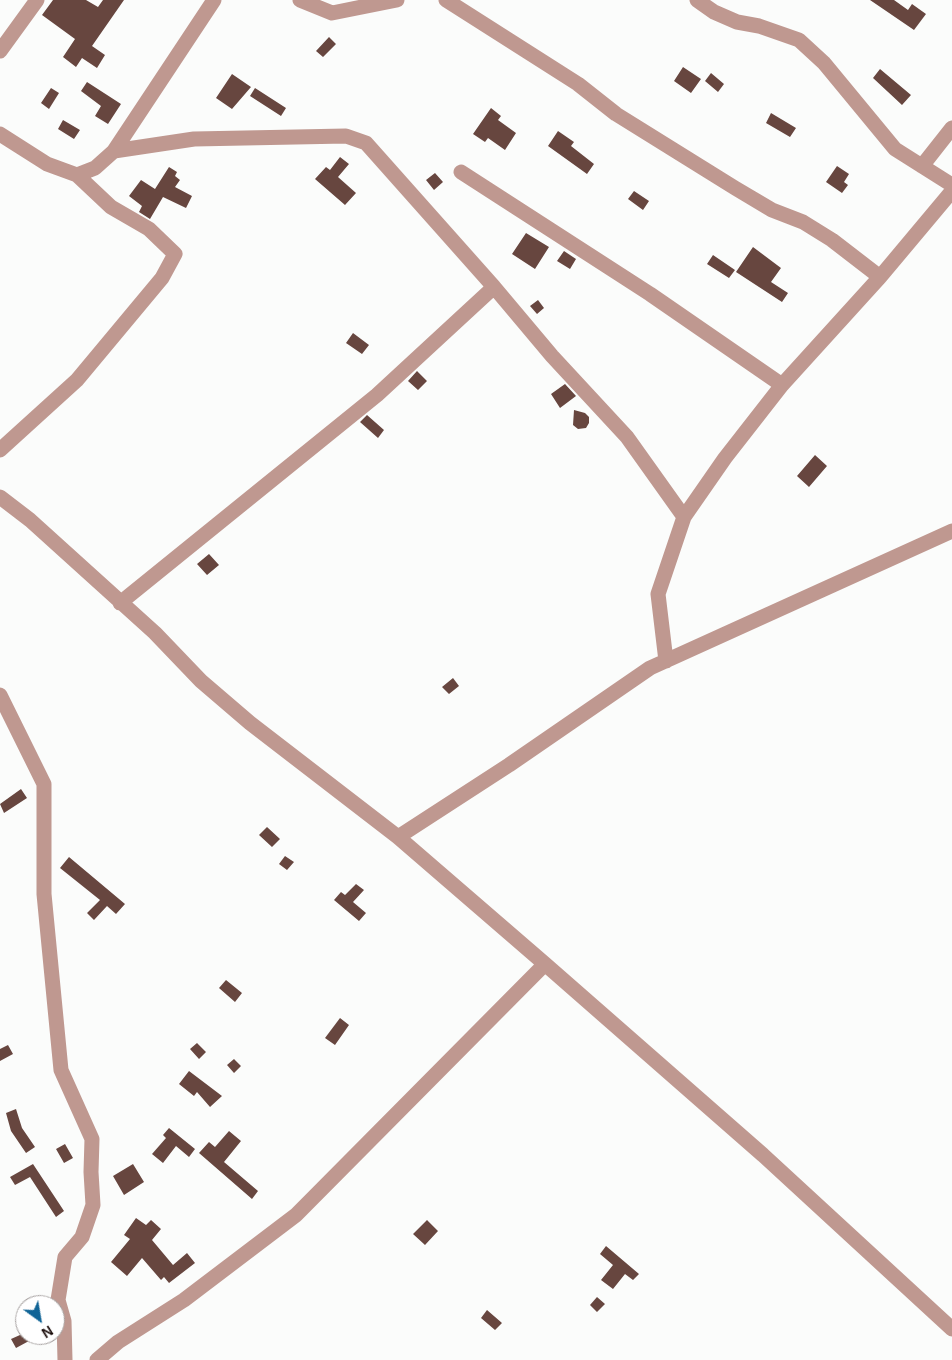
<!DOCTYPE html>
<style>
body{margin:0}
#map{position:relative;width:952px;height:1360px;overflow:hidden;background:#fbfcfb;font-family:Arial,sans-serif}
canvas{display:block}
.north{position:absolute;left:15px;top:1295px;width:50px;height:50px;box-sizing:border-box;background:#fff;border:1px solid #a49f9e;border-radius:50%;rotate:148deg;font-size:14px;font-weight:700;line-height:20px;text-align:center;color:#1c0e0c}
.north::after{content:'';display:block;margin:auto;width:18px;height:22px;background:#106496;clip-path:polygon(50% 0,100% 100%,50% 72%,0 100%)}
</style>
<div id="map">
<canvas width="952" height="1360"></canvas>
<div class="north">N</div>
</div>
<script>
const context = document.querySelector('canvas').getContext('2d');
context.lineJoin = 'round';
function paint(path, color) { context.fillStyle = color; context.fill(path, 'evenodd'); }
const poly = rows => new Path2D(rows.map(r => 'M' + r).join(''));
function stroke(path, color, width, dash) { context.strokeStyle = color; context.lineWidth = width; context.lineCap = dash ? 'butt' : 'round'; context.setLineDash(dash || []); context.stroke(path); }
const building = poly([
 [53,0,86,0,98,7,103,0,124,0,92,46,105,55,97,68,82,58,76,67,63,57,75,39,42,15],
 [870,0,894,0,908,10,912,4,926,14,914,30],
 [329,37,336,44,323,57,316,51],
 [683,67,701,79,691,93,674,81],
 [880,69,911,95,902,105,873,78],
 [711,73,724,84,718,92,705,81],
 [232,74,251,87,232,109,216,98],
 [87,82,121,104,108,124,95,116,101,106,81,91],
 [51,88,59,93,49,109,41,103],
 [255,88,286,108,281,116,250,96],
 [491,108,501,116,498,120,516,133,505,150,488,138,485,142,473,134],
 [771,113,796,128,790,137,766,123],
 [63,120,80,130,74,139,58,129],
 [558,131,574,142,571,146,594,164,587,174,548,146],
 [340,157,349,164,338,177,356,193,345,205,315,179,326,167,330,170],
 [837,166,849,174,844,182,848,185,842,193,826,182],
 [169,167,177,172,175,176,180,180,175,187,192,196,186,208,163,197,150,219,139,212,142,206,129,196,141,180,155,189],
 [435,173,443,182,434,190,426,180],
 [634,191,649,201,643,210,628,199],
 [526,233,549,247,535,269,512,254],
 [753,247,781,268,771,282,788,293,782,302,736,272],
 [564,251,576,259,570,269,557,261],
 [713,255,735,270,729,278,707,264],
 [538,300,544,308,537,314,530,306],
 [353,333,369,345,362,354,346,343],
 [417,371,427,381,418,390,408,381],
 [565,384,576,396,560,408,551,394],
 [574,410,585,413,589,417,589,423,586,428,578,429,573,425],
 [367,415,384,430,378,438,360,422],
 [815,455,827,466,809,487,797,476],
 [209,554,219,565,207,575,197,564],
 [453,678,459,686,449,694,442,687],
 [21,789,27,798,4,813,0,804],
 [267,827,280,839,272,847,259,835],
 [285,856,294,862,287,870,279,864],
 [69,857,125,904,116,914,107,906,94,920,87,913,100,900,60,868],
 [356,884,364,890,353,902,366,913,359,921,334,900,341,892,345,895],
 [226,980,242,993,235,1002,219,988],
 [340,1018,349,1025,335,1045,325,1038],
 [197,1043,206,1052,199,1059,190,1049],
 [8,1045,13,1054,0,1061,0,1049],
 [234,1059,241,1066,234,1073,227,1065],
 [189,1071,222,1096,210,1107,197,1092,194,1096,179,1084],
 [16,1109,22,1128,35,1147,26,1153,11,1131,6,1113],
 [169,1128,195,1149,189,1157,176,1146,163,1163,152,1154,166,1138,163,1135],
 [229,1131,241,1141,224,1162,258,1191,252,1199,199,1153,209,1142,215,1147],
 [65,1144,73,1158,64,1163,56,1149],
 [33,1164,64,1211,56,1217,30,1177,15,1185,10,1177],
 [133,1164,144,1182,124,1195,113,1176],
 [136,1218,146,1225,151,1220,161,1229,152,1240,173,1265,187,1253,195,1263,169,1283,164,1277,161,1280,142,1258,127,1276,111,1262,130,1239,124,1235],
 [427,1220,438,1231,425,1245,413,1234],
 [606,1246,639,1274,633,1280,625,1274,613,1289,601,1280,613,1265,600,1254],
 [597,1297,605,1304,597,1312,590,1305],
 [487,1310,502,1323,495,1330,481,1318],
 [20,1335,40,1335,16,1348,11,1339]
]);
const minor = poly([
 [300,0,332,13,397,0],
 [446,0,578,84,616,114,735,188,772,210,803,222,832,240,880,277],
 [697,0,714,12,737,22,759,26,799,40,824,63,895,149,952,185],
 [0,51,37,0],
 [0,134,47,164,77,175,95,168,114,151,214,0],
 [114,151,194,139,346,136,366,143,494,287,552,356,627,437,684,517,658,594,666,661],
 [922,166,952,128],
 [461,172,650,294,782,385],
 [0,450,77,380,162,278,175,254,149,229,111,207,77,175],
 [0,497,30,520,155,633,201,681,250,723,398,837,545,964,763,1155,952,1329],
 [684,517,725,458,782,385,880,277,952,191],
 [120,603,377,395,494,287],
 [0,695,44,784,44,894,61,1070,92,1139,91,1172,93,1205,82,1237,65,1257,58,1300,64,1321,65,1360],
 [398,837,509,765,650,668,952,531],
 [97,1360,118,1342,184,1300,296,1215,545,964]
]);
paint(building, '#67463f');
stroke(minor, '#bf9890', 15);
</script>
